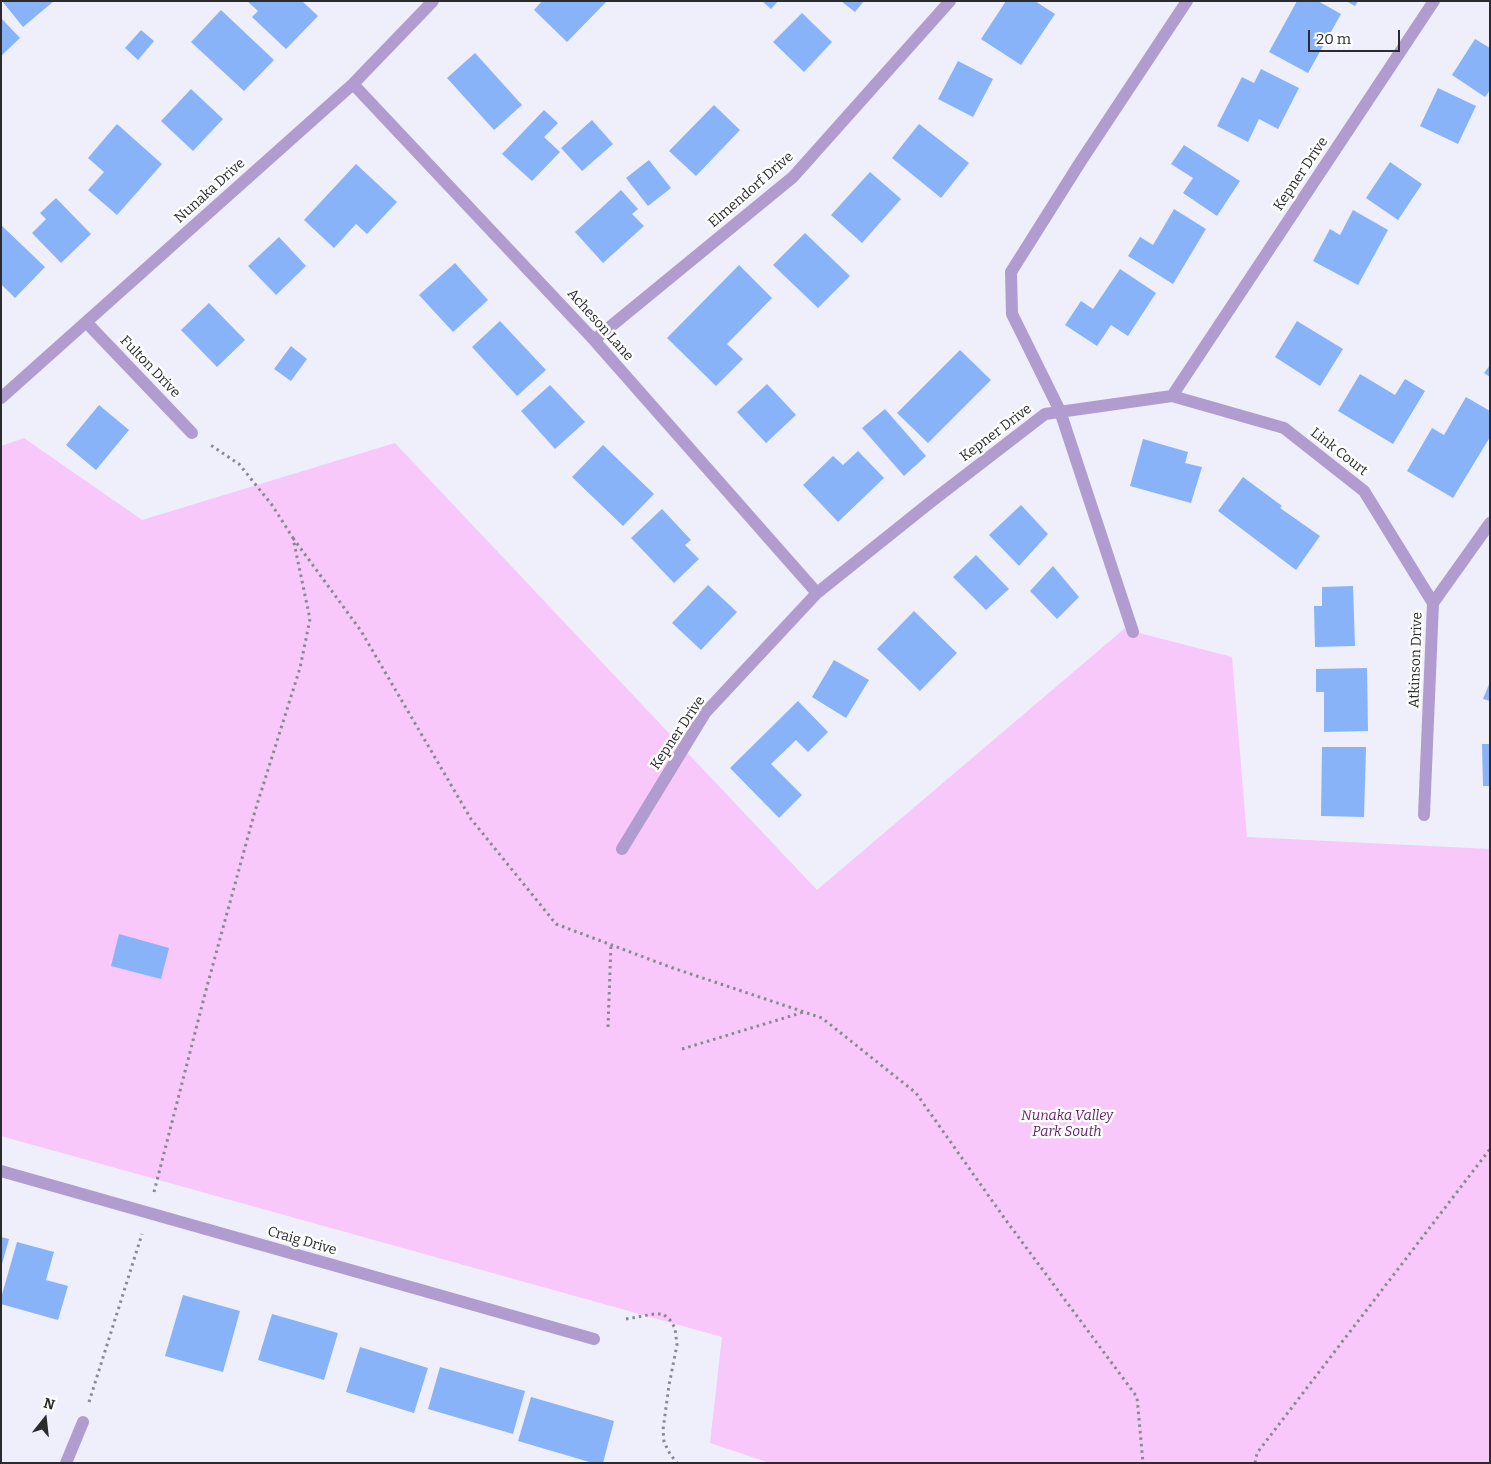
<!DOCTYPE html>
<style>
body{margin:0}
#map{position:relative;width:1491px;height:1464px;overflow:hidden;background:#eeeffb;font-family:Bitter,serif}
canvas{display:block}
.frame{position:absolute;inset:0;border:2px solid #2a2b2f;pointer-events:none}
.north{position:absolute;left:20px;top:1394px;width:50px;height:50px;-webkit-text-stroke:4px #fdfdfd;paint-order:stroke;rotate:16deg;font-size:14px;font-weight:700;line-height:20px;text-align:center;color:#2a2b2f}
.north::after{content:'';display:block;margin:auto;width:18px;height:22px;background:#2a2b2f;clip-path:polygon(50% 0,100% 100%,50% 72%,0 100%)}
.scale{position:absolute;left:1308px;top:30px;width:92px;height:22px;box-sizing:border-box;border:2px solid #2a2b2f;border-top:0;padding-left:6px;font-size:15px;line-height:18px;white-space:nowrap;color:#2a2b2f;-webkit-text-stroke:4px #fdfdfd;paint-order:stroke}
</style>
<div id="map">
<canvas width="1491" height="1464"></canvas>
<div class="frame"></div>
<div class="north">N</div>
<div class="scale">20 m</div>
</div>
<script>
const context = document.querySelector('canvas').getContext('2d');
context.lineJoin = 'round';
function paint(path, color) { context.fillStyle = color; context.fill(path, 'evenodd'); }
const poly = rows => new Path2D(rows.map(r => 'M' + r).join(''));
function stroke(path, color, width, dash) { context.strokeStyle = color; context.lineWidth = width; context.lineCap = dash ? 'butt' : 'round'; context.setLineDash(dash || []); context.stroke(path); }
function drawText(font, color, halo, rows, align = 'center') {
  context.font = font + ' Bitter,serif'; context.lineWidth = 5; context.setLineDash([]); context.textBaseline = 'middle'; context.strokeStyle = halo; context.fillStyle = color; for (const [text, x, y, turn = 0] of rows) {
    context.save(); context.translate(x, y); context.rotate((+turn || 0) * Math.PI / 180); context.textAlign = isNaN(turn) ? turn : align; if (halo) context.strokeText(text, 0, 0); context.fillText(text, 0, 0); context.restore();
  }
}
const green = poly([
 [24,438,142,520,395,443,817,890,1124,629,1232,657,1247,837,1490,849,1490,1463,770,1463,710,1443,722,1337,1,1136,1,446]
]);
const building = poly([
 [2,1,54,1,23,27],
 [247,1,302,1,318,16,286,49,252,17,258,11],
 [542,1,607,1,567,42,534,10],
 [762,1,778,1,771,9],
 [841,1,864,1,855,12],
 [1006,1,1035,1,1055,14,1021,65,981,39],
 [1297,1,1318,1,1341,14,1308,73,1269,52],
 [1346,1,1358,1,1355,6],
 [221,10,274,60,244,91,191,42],
 [802,13,832,42,804,72,773,42],
 [1,18,20,38,1,56],
 [141,30,154,41,138,60,125,48],
 [1475,39,1490,48,1490,90,1485,97,1452,75],
 [475,53,522,105,494,130,447,78],
 [958,61,993,79,973,117,938,99],
 [1261,69,1299,88,1278,129,1259,119,1248,142,1217,126,1242,77,1254,83],
 [1438,88,1476,106,1458,144,1420,126],
 [191,89,223,119,193,151,161,121],
 [714,105,740,130,696,176,669,151],
 [544,110,558,123,544,137,560,152,532,181,502,154],
 [592,120,613,144,582,171,561,148],
 [117,124,162,164,117,215,88,190,104,172,88,158],
 [919,124,969,163,941,198,892,158],
 [1184,145,1240,181,1217,216,1183,193,1193,178,1171,164],
 [649,160,671,188,648,206,626,178],
 [1390,162,1422,184,1398,220,1366,198],
 [356,164,397,202,367,234,356,224,334,248,304,220],
 [870,172,901,199,862,243,831,215],
 [621,190,638,209,632,214,644,226,603,263,575,232],
 [56,198,91,234,61,263,32,233,46,219,40,213],
 [1174,209,1206,229,1173,284,1128,256,1140,237,1153,245],
 [1353,210,1388,230,1358,285,1313,261,1330,229,1340,235],
 [1,225,45,267,15,298,1,284],
 [805,233,850,276,818,308,773,265],
 [279,237,306,266,276,295,248,266],
 [455,263,488,300,453,332,419,295],
 [739,265,772,298,727,344,743,359,716,386,667,338],
 [1120,269,1156,293,1128,336,1111,325,1097,346,1065,325,1081,301,1093,309],
 [209,303,245,340,217,367,181,330],
 [500,321,546,370,517,396,472,347],
 [1297,321,1343,349,1320,386,1275,357],
 [291,346,307,359,291,381,274,369],
 [960,350,991,380,928,443,897,413],
 [1490,365,1490,377,1484,373],
 [1360,374,1395,395,1405,379,1425,391,1393,444,1338,411],
 [767,384,796,415,766,443,737,412],
 [550,385,585,422,555,449,521,411],
 [1466,397,1490,411,1490,437,1453,498,1407,471,1432,428,1444,435],
 [99,405,129,430,96,470,66,445],
 [885,409,926,456,904,476,862,428],
 [1143,439,1188,452,1185,463,1202,467,1191,503,1130,486],
 [603,445,654,494,623,526,572,477],
 [858,451,884,478,838,522,803,485,833,456,843,465],
 [1243,477,1282,506,1280,508,1320,536,1296,570,1218,511],
 [1021,505,1048,534,1019,566,989,535],
 [662,509,691,540,685,545,699,559,674,583,631,538],
 [976,555,1009,589,986,610,953,577],
 [1053,566,1079,597,1057,619,1030,591],
 [708,585,737,612,701,650,672,623],
 [1353,586,1355,646,1315,647,1314,606,1322,606,1322,587],
 [914,611,957,653,920,691,877,649],
 [834,660,869,680,846,718,812,697],
 [1367,668,1368,731,1324,732,1324,692,1316,692,1316,669],
 [1490,682,1490,701,1483,699],
 [798,701,828,732,808,752,796,740,771,764,802,795,779,818,730,768],
 [1482,744,1490,744,1490,786,1483,786],
 [1322,747,1366,747,1364,817,1321,816],
 [119,934,169,948,161,979,111,966],
 [1,1237,9,1239,2,1264,1,1264],
 [17,1242,54,1252,46,1280,68,1286,58,1320,1,1304,1,1298],
 [183,1295,240,1311,223,1372,165,1356],
 [272,1314,338,1333,324,1380,258,1360],
 [360,1347,428,1368,414,1413,346,1392],
 [440,1367,525,1391,513,1434,428,1409],
 [531,1397,614,1421,603,1463,593,1463,518,1441]
]);
const path = poly([
 [293,538,361,631,471,819,556,924,670,967,822,1018,916,1093,1005,1219,1137,1397,1143,1463],
 [608,1027,611,944],
 [682,1049,804,1012],
 [154,1192,206,990,255,811,300,668,310,619,293,538,272,505,239,464,209,444],
 [626,1319,654,1314,663,1314,670,1320,675,1328,677,1345,669,1385,663,1430,664,1442,670,1454,677,1463],
 [89,1402,142,1234],
 [1255,1463,1257,1453,1490,1149]
]);
const service = poly([
 [1133,632,1060,411,1012,314,1011,272,1081,161,1187,1]
]);
const minor = poly([
 [353,84,594,340,817,593],
 [86,322,192,433],
 [594,340,793,177,950,1],
 [1172,396,1434,1],
 [1,398,353,84,433,1],
 [1424,815,1433,603,1490,523],
 [622,849,705,713,817,593,932,501,1045,414,1172,396,1284,428,1364,491,1433,603],
 [1,1171,594,1339],
 [66,1463,83,1422]
]);
const streetNames = [
 ["Kepner Drive",1301,174,-56],
 ["Elmendorf Drive",751,190,-41],
 ["Nunaka Drive",210,191,-42],
 ["Acheson Lane",600,325,48],
 ["Fulton Drive",150,367,46],
 ["Kepner Drive",996,433,-37],
 ["Link Court",1339,452,38],
 ["Atkinson Drive",1416,660,-88],
 ["Kepner Drive",678,733,-56],
 ["Craig Drive",302,1241,16]
];
const parkNames = [
 ["Nunaka Valley",1067,1116],
 ["Park South",1067,1132]
];
paint(green, '#f7c8f9');
paint(building, '#89b3f8');
stroke(path, '#888991', 3, [2.5, 4]);
stroke(service, '#b19ccf', 12);
stroke(minor, '#b19ccf', 12);
drawText('14px', '#2a2b2f', '#fdfdfd', streetNames);
drawText('italic 14px', '#641e69', '#fdfdfd', parkNames);
</script>
